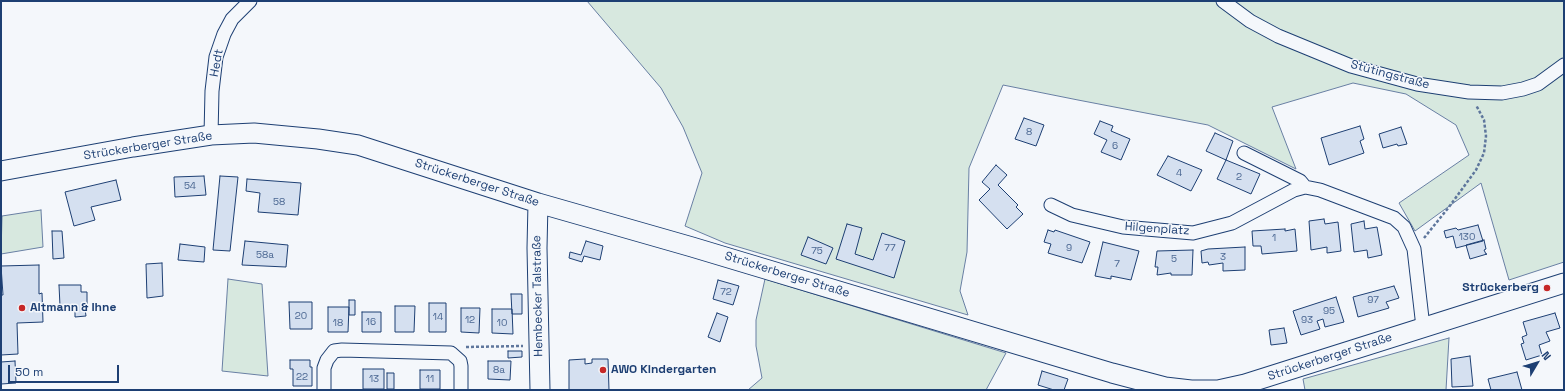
<!DOCTYPE html>
<meta charset="utf-8">
<style>
body{margin:0}
#map{position:relative;width:1565px;height:391px;overflow:hidden;background:#f4f7fb;font-family:"Space Grotesk",sans-serif}
canvas{display:block}
.frame{position:absolute;inset:0;border:2px solid #1d3f73;pointer-events:none}
.north{position:absolute;left:1517px;top:343px;width:40px;height:40px;-webkit-text-stroke:3px #f4f7fb;paint-order:stroke;rotate:52deg;font-size:11px;font-weight:700;line-height:16px;text-align:center;color:#1d3f73}
.north::after{content:'';display:block;margin:auto;width:14px;height:18px;background:#1d3f73;clip-path:polygon(50% 0,100% 100%,50% 72%,0 100%)}
.scale{position:absolute;left:8px;top:365px;width:111px;height:18px;box-sizing:border-box;border:2px solid #1d3f73;border-top:0;padding-left:5px;font-size:12px;line-height:14px;white-space:nowrap;color:#1d3f73;-webkit-text-stroke:3px #f4f7fb;paint-order:stroke}
</style>
<div id="map">
<canvas width="1565" height="391"></canvas>
<div class="frame"></div>
<div class="north">N</div>
<div class="scale">50 m</div>
</div>
<script>
const context = document.querySelector('canvas').getContext('2d');
context.lineJoin = 'round';
function paint(path, color) { context.fillStyle = color; context.fill(path, 'evenodd'); }
const poly = rows => new Path2D(rows.map(r => 'M' + r).join(''));
function stroke(path, color, width, dash) { context.strokeStyle = color; context.lineWidth = width; context.lineCap = dash ? 'butt' : 'round'; context.setLineDash(dash || []); context.stroke(path); }
function drawText(font, color, halo, rows, align = 'center') {
  context.font = font + ' "Space Grotesk",sans-serif'; context.lineWidth = 3; context.setLineDash([]); context.textBaseline = 'middle'; context.strokeStyle = halo; context.fillStyle = color; for (const [text, x, y, turn = 0] of rows) {
    context.save(); context.translate(x, y); context.rotate((+turn || 0) * Math.PI / 180); context.textAlign = isNaN(turn) ? turn : align; if (halo) context.strokeText(text, 0, 0); context.fillText(text, 0, 0); context.restore();
  }
}
const green = poly([
 [587,1,1564,1,1564,262,1509,280,1481,183,1415,231,1399,203,1469,155,1456,125,1406,94,1353,83,1272,107,1296,169,1208,125,1078,100,1003,85,969,168,967,252,960,291,968,315,725,243,685,226,702,173,683,127,661,88,587,1],
 [41,210,43,247,1,254,2,216,41,210],
 [228,279,262,284,268,376,222,371,228,279],
 [765,279,1006,353,986,390,748,390,762,378,756,346,756,320,765,279],
 [1449,338,1446,390,1305,390,1303,379,1449,338]
]);
const building = poly([
 [1024,118,1044,125,1036,146,1015,139,1024,118],
 [1100,121,1113,126,1111,131,1130,139,1121,160,1101,152,1107,140,1094,134,1100,121],
 [1360,126,1364,139,1360,141,1364,153,1329,165,1321,138,1360,126],
 [1401,127,1407,144,1398,146,1397,144,1383,148,1379,134,1401,127],
 [1215,133,1233,141,1226,160,1206,151,1215,133],
 [1168,156,1202,170,1191,191,1157,175,1168,156],
 [1226,160,1260,174,1251,194,1217,179,1226,160],
 [996,165,1007,175,998,185,1018,205,1016,207,1023,214,1007,229,979,200,990,189,982,182,996,165],
 [204,176,206,195,175,197,174,177,204,176],
 [220,176,238,177,230,251,213,250,220,176],
 [247,179,301,183,298,215,258,212,260,193,246,191,247,179],
 [116,180,121,200,91,207,95,220,74,226,65,192,116,180],
 [1324,219,1325,224,1338,222,1341,251,1327,253,1327,247,1311,250,1309,221,1324,219],
 [1364,221,1365,229,1377,227,1382,255,1368,258,1367,250,1354,252,1351,224,1364,221],
 [847,224,862,228,855,254,873,260,882,233,905,241,894,278,836,259,847,224],
 [1478,225,1483,241,1456,248,1453,236,1446,238,1444,231,1456,228,1458,230,1478,225],
 [1285,229,1285,231,1295,229,1297,251,1262,254,1261,246,1253,246,1252,231,1285,229],
 [1048,230,1054,232,1055,230,1090,242,1082,263,1048,253,1051,244,1044,242,1048,230],
 [52,231,62,231,64,258,53,259,52,231],
 [808,237,833,248,826,264,801,255,808,237],
 [1484,240,1486,249,1484,250,1486,254,1487,254,1470,259,1466,245,1484,240],
 [245,241,288,245,286,267,242,265,245,241],
 [586,241,603,246,600,260,584,256,582,262,569,258,570,252,581,255,586,241],
 [1103,242,1139,251,1131,280,1111,276,1111,279,1095,276,1103,242],
 [180,244,205,247,204,262,178,260,180,244],
 [1245,247,1245,270,1223,271,1223,263,1209,265,1208,262,1202,263,1201,251,1208,249,1245,247],
 [1193,250,1192,275,1171,275,1171,273,1157,275,1158,267,1155,267,1157,251,1193,250],
 [162,263,163,296,147,298,146,264,162,263],
 [39,265,39,294,42,293,43,322,17,323,18,354,1,355,1,295,3,295,1,266,39,265],
 [718,280,739,286,733,305,713,299,718,280],
 [59,285,81,285,81,292,87,292,87,309,85,309,86,316,75,317,75,306,60,306,59,285],
 [1394,286,1399,298,1386,302,1389,308,1358,317,1353,297,1394,286],
 [511,294,522,294,522,314,512,314,511,294],
 [1336,297,1344,322,1325,327,1323,319,1317,321,1320,329,1301,335,1293,311,1336,297],
 [349,300,355,300,355,315,349,315,349,300],
 [289,302,312,302,312,329,290,329,289,302],
 [429,303,446,303,446,332,429,332,429,303],
 [395,306,415,306,414,332,395,332,395,306],
 [328,307,349,307,348,332,328,332,328,307],
 [461,308,480,308,479,333,461,332,461,308],
 [492,309,512,309,513,334,492,333,492,309],
 [362,312,381,312,381,332,362,332,362,312],
 [717,313,728,317,720,342,708,337,717,313],
 [1555,313,1560,328,1546,332,1550,341,1539,345,1542,355,1526,360,1521,344,1524,343,1522,337,1527,335,1523,322,1555,313],
 [1284,328,1287,343,1271,345,1269,330,1284,328],
 [508,351,522,351,522,357,508,358,508,351],
 [1470,356,1473,386,1452,387,1451,359,1470,356],
 [585,359,585,364,592,363,592,359,608,359,609,390,569,390,569,360,585,359],
 [290,360,310,360,310,367,312,367,312,386,293,386,293,369,290,369,290,360],
 [15,361,16,383,1,384,1,362,15,361],
 [488,361,511,361,510,380,488,379,488,361],
 [363,369,384,369,384,389,363,389,363,369],
 [420,370,440,370,440,389,420,389,420,370],
 [1042,371,1068,379,1064,390,1054,390,1038,385,1042,371],
 [1517,372,1522,390,1491,390,1488,379,1517,372],
 [387,373,394,373,394,389,387,389,387,373]
]);
const path = poly([
 [1424,238,1449,207,1476,170,1484,153,1486,136,1484,120,1476,105],
 [466,347,523,346]
]);
const street = poly([
 [1223,1,1250,21,1278,36,1351,66,1417,84,1469,92,1502,93,1523,89,1538,84,1564,65],
 [211,135,212,91,216,57,224,34,232,19,250,1],
 [1244,153,1300,181,1305,187],
 [1051,205,1072,215,1123,227,1193,233,1232,223,1294,190,1305,187,1320,190,1394,218,1404,227,1414,249,1423,327],
 [324,390,324,368,327,360,334,351,342,350,451,353,460,361,461,366,461,390]
]);
const secondary = poly([
 [1,171,133,147,211,135,254,133,318,139,358,145,538,203,692,247,1112,373,1165,387,1191,390,1218,390,1245,384,1564,283],
 [538,203,537,248,540,390]
]);
const markers = [
 [1547,288,4,"#c62828"],
 [22,308,4,"#c62828"],
 [603,370,4,"#c62828"]
];
const numberNames = [
 ["8",1029,132],
 ["6",1115,146],
 ["4",1179,173],
 ["2",1239,177],
 ["54",190,186],
 ["58",279,202],
 ["130",1467,237],
 ["1",1274,238],
 ["77",890,248],
 ["9",1069,248],
 ["75",817,251],
 ["58a",265,255],
 ["3",1223,257],
 ["5",1174,259],
 ["7",1117,264],
 ["72",726,292],
 ["97",1373,300],
 ["95",1329,311],
 ["20",301,316],
 ["14",438,317],
 ["12",470,320],
 ["93",1307,320],
 ["16",371,322],
 ["18",338,323],
 ["10",502,323],
 ["8a",499,370],
 ["22",302,377],
 ["13",374,379],
 ["11",430,379]
];
const streetNames = [
 ["Hedt",217,63,-79],
 ["Stütingstraße",1390,75,15],
 ["Strückerberger Straße",148,146,-9],
 ["Strückerberger Straße",477,183,18],
 ["Hilgenplatz",1157,229,4],
 ["Strückerberger Straße",787,275,17],
 ["Hembecker Talstraße",538,296,-91],
 ["Strückerberger Straße",1330,357,-18]
];
const poiNames = [
 ["Strückerberg",1539,288,"right"],
 ["Altmann & Ihne",30,308],
 ["AWO Kindergarten",611,370]
];
paint(green, '#d7e8df');
stroke(green, '#687fa3', 1);
paint(building, '#d5e0f0');
stroke(building, '#1d3f73', 1);
stroke(street, '#1d3f73', 15);
stroke(secondary, '#1d3f73', 21);
stroke(path, '#5e769c', 2.5, [3, 2]);
stroke(street, '#f4f7fb', 13);
stroke(secondary, '#f4f7fb', 19);
for (const [x, y, r, color] of markers) { const dot = new Path2D(); dot.arc(x, y, r, 0, 2 * Math.PI); context.fillStyle = color; context.fill(dot); stroke(dot, '#f4f7fb', 1.5); }
drawText('10px', '#4b6792', null, numberNames);
drawText('12px', '#1d3f73', '#f4f7fb', streetNames);
drawText('bold 12px', '#1d3f73', '#f4f7fb', poiNames, 'left');
</script>
